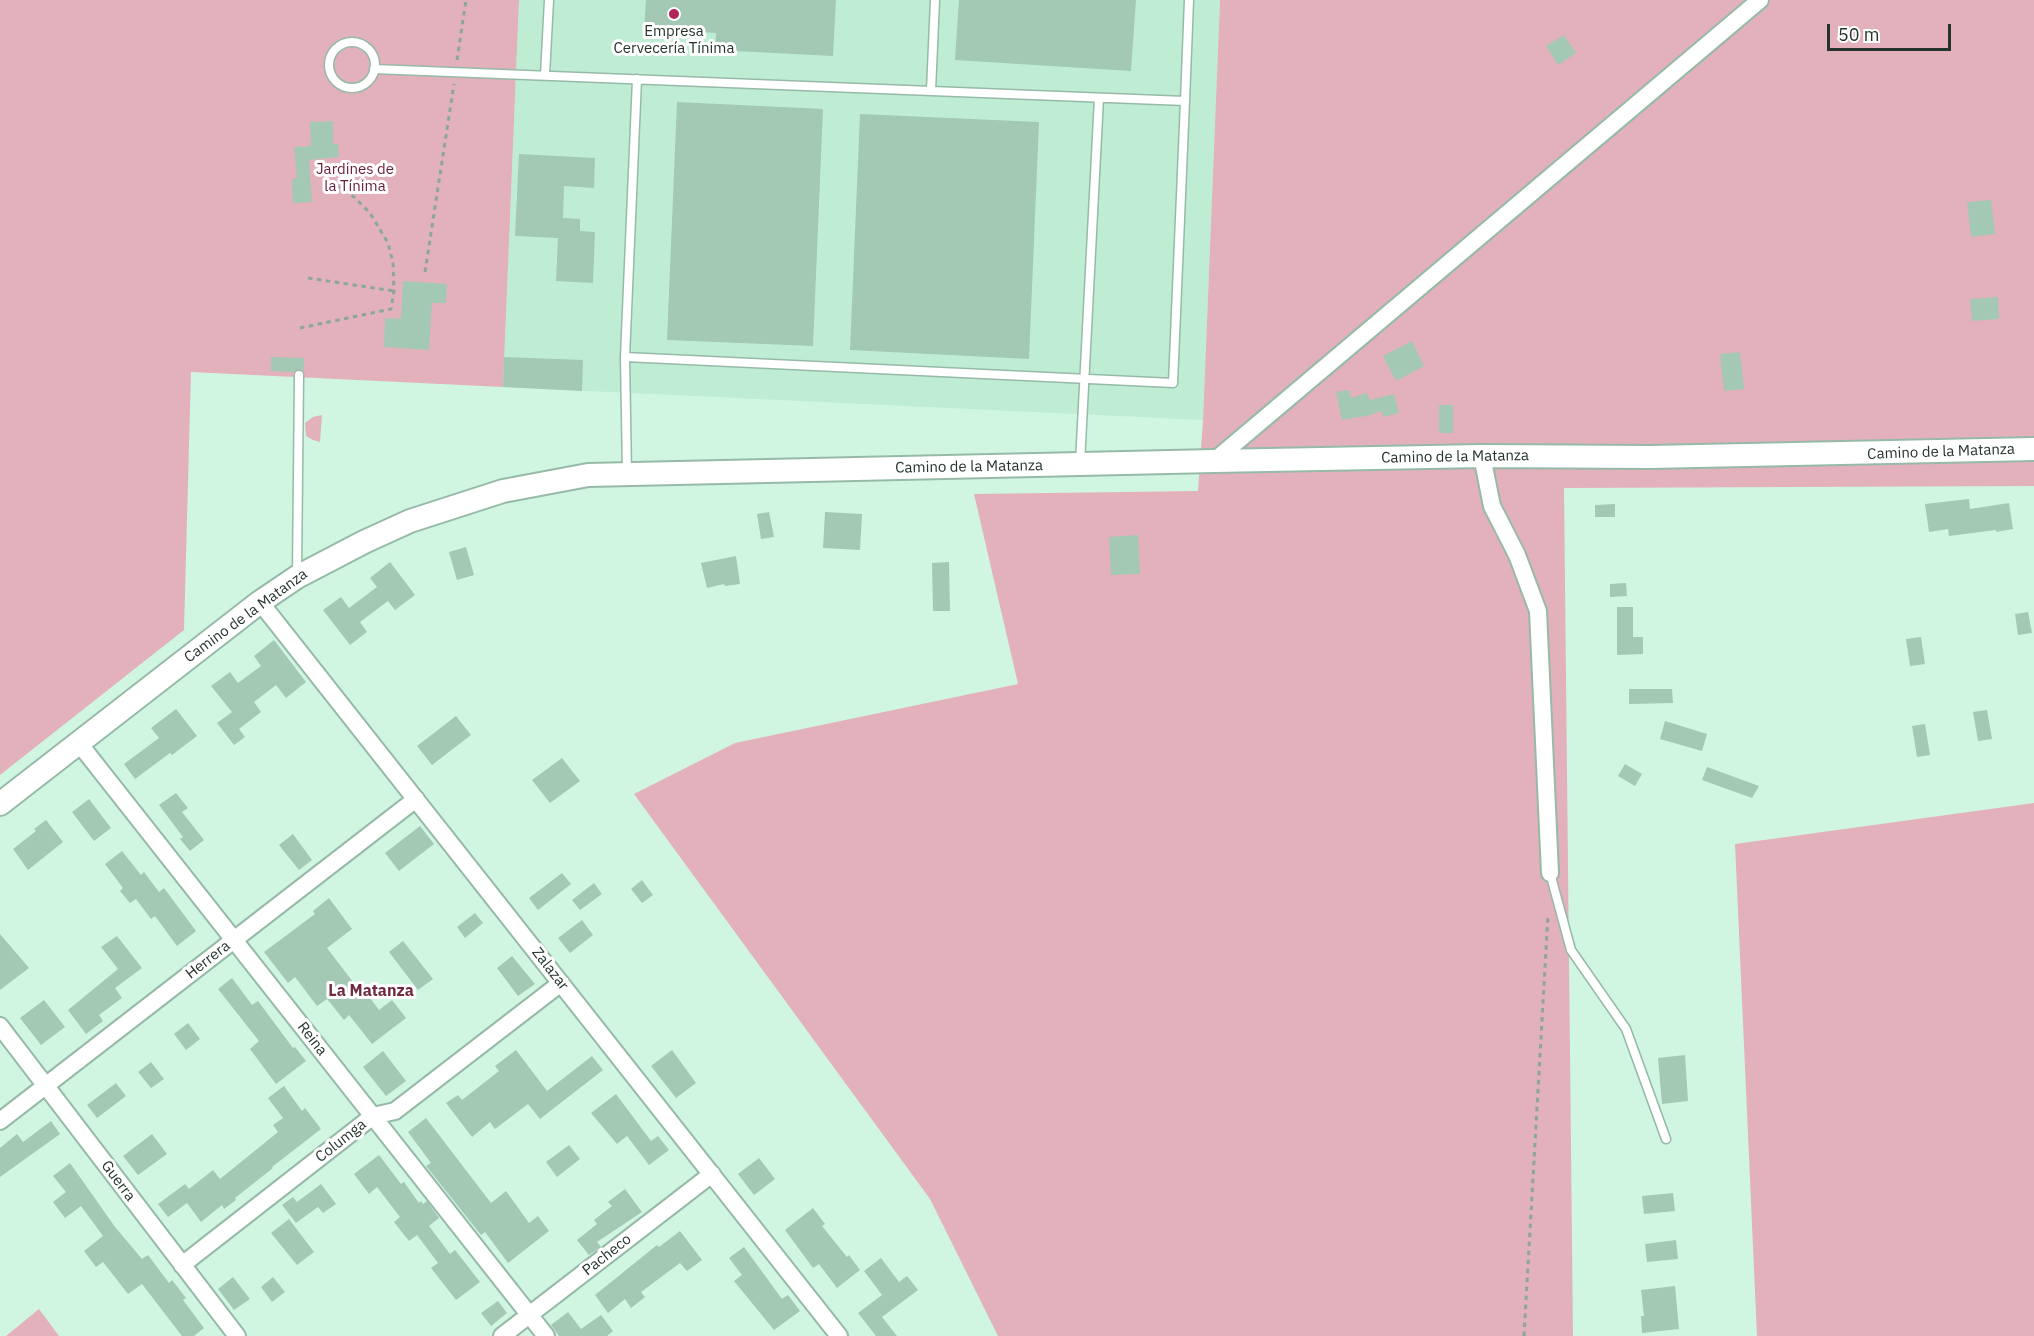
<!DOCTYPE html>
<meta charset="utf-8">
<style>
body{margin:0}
#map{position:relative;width:2034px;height:1336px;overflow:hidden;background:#d0f6e1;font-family:"IBM Plex Sans",sans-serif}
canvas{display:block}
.scale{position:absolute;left:1827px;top:24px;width:124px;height:27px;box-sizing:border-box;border:3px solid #24332b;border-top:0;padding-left:8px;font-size:18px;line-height:21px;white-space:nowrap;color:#24332b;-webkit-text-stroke:4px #fff;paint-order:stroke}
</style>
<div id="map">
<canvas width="2034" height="1336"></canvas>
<div class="scale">50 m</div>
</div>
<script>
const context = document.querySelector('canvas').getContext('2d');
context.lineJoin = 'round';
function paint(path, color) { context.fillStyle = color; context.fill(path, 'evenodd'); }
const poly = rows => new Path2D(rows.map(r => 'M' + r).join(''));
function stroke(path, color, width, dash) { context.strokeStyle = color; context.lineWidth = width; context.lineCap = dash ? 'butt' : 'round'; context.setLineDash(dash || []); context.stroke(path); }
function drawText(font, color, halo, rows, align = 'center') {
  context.font = font + ' "IBM Plex Sans",sans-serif'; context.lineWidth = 6; context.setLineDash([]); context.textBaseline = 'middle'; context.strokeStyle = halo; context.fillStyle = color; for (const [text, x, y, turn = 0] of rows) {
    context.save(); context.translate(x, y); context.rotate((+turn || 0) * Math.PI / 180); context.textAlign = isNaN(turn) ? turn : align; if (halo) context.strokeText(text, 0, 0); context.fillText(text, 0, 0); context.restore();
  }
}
const built = poly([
 [519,0,1220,0,1203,420,503,387]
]);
const green = poly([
 [0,0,519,0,503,387,191,372,184,630,0,775],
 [1220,0,2034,0,2034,486,1564,488,1573,1336,998,1336,930,1199,634,794,735,743,1018,684,974,494,1198,491,1203,420],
 [322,415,320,442,313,440,306,436,305,423,313,417],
 [2034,803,2034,1336,1757,1336,1735,844],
 [39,1309,59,1336,6,1336]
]);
const building = poly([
 [646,0,836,0,833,56,715,50,716,33,644,29],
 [959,0,1136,0,1131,71,955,60],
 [1564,35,1576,53,1558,65,1546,46],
 [677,102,823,109,813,346,667,340],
 [860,114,1039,122,1029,359,850,350],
 [333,121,333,144,338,144,339,157,309,160,312,202,293,203,292,179,297,178,294,147,311,146,310,122],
 [519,154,595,158,594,188,564,186,563,218,580,219,580,231,595,232,593,283,556,281,558,238,515,236],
 [1991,200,1995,234,1971,237,1967,202],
 [403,281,447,284,446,303,432,303,429,350,384,347,385,318,401,319],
 [1998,297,1999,319,1972,321,1970,299],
 [1412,341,1424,366,1396,381,1383,356],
 [1740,352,1744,389,1724,391,1720,354],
 [271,357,304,358,304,371,298,369,294,372,271,371],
 [504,357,583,360,582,391,503,387],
 [1349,390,1351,398,1367,393,1370,400,1394,394,1399,413,1383,417,1382,411,1364,417,1364,416,1342,420,1336,392],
 [1439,405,1453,405,1453,433,1439,433],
 [1969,499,1970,509,2009,503,2013,529,1996,532,1996,530,1949,536,1948,529,1929,532,1925,504],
 [1615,504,1615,517,1595,517,1595,505],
 [769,512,774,537,761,539,757,514],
 [825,512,862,514,860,550,823,548],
 [1138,535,1140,574,1111,575,1109,537],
 [466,547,474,575,457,580,449,552],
 [736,556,740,584,725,586,724,584,707,588,701,563],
 [390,562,415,595,395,610,388,601,360,622,367,632,350,645,323,610,341,597,349,608,377,587,370,578],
 [949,562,950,611,933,611,932,563],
 [1626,583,1627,596,1610,597,1610,584],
 [1617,607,1633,607,1633,637,1643,637,1643,654,1617,655],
 [2028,612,2032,633,2018,635,2015,614],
 [1921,637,1925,664,1910,666,1906,639],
 [274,640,306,682,286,698,276,685,254,702,261,712,239,729,245,737,234,745,217,723,232,712,211,686,230,672,238,683,261,666,254,656],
 [1629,689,1672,689,1673,703,1629,704],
 [176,709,197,736,172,755,170,753,135,779,124,764,159,738,151,728],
 [1987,710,1992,739,1978,741,1973,712],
 [456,716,471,735,432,765,417,746],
 [1665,721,1707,734,1702,751,1660,739],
 [1925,724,1930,755,1917,757,1912,726],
 [562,758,580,781,550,803,532,780],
 [1625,764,1642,774,1635,786,1618,776],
 [1707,767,1759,786,1752,798,1702,780],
 [176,793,188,808,182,812,204,840,190,851,180,839,183,837,159,805],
 [89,799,111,828,94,841,72,812],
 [46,820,63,842,28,870,13,849,36,831,34,829],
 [420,826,434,844,399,871,385,853],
 [293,834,312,860,299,870,279,845],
 [122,851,141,875,144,872,159,892,164,888,196,931,177,946,155,916,151,919,136,899,130,903,120,891,123,888,105,864],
 [562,873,571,884,538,910,529,898],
 [642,880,653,895,642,903,631,889],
 [594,883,602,894,580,910,572,900],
 [329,898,352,929,327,948,356,986,359,983,379,1010,392,1000,406,1018,372,1044,349,1015,344,1020,327,999,317,1006,295,977,288,983,264,952,315,914,313,911],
 [475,913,483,923,465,938,457,927],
 [582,920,593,935,570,953,558,938],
 [0,934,29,968,0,990],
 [117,936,142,968,115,988,122,998,99,1015,103,1021,86,1034,68,1010,118,969,101,947],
 [403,941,433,979,418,990,389,952],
 [512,956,535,984,518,996,497,968],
 [232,978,252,1005,258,1001,293,1048,295,1047,306,1061,276,1084,250,1049,259,1041,218,989],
 [44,1000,65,1027,41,1045,20,1018],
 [188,1023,200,1039,186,1050,174,1034],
 [516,1050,547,1091,592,1056,603,1070,540,1119,528,1104,495,1129,490,1122,472,1137,446,1103,458,1095,462,1100,499,1071,495,1066],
 [672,1050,696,1083,676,1098,651,1066],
 [383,1051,406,1081,386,1096,363,1067],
 [1685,1055,1688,1101,1662,1104,1658,1058],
 [151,1062,164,1079,151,1088,138,1072],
 [116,1083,126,1096,97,1118,87,1105],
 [284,1086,302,1111,305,1108,321,1129,272,1167,273,1168,235,1198,236,1200,224,1209,222,1205,201,1222,187,1203,168,1217,158,1204,185,1184,189,1189,213,1170,220,1179,278,1132,273,1125,283,1118,268,1098],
 [616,1094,651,1141,658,1136,669,1150,649,1165,627,1136,617,1144,591,1113],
 [426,1118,491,1203,506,1191,529,1223,538,1216,549,1231,508,1263,485,1232,481,1235,426,1166,431,1163,408,1132],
 [51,1121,60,1134,0,1177,0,1148,17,1134,23,1142],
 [152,1134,167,1154,138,1175,123,1156],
 [569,1145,580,1159,557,1177,546,1162],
 [379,1155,401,1184,404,1182,419,1203,421,1201,423,1204,427,1201,439,1218,429,1226,450,1254,455,1250,480,1282,456,1300,431,1268,438,1263,417,1235,409,1241,394,1222,400,1217,377,1187,369,1194,354,1174],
 [759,1158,775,1179,754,1195,738,1174],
 [70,1163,115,1227,142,1259,148,1255,169,1283,172,1280,186,1298,183,1300,204,1328,194,1336,182,1336,142,1284,128,1294,103,1262,96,1267,84,1251,103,1236,81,1206,65,1218,53,1202,66,1192,53,1176],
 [321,1184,336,1204,323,1213,318,1207,296,1223,282,1205,293,1197,297,1202],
 [625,1189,642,1212,597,1242,601,1247,589,1255,577,1240,597,1224,594,1220,612,1206,608,1202],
 [1673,1193,1675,1211,1644,1214,1642,1196],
 [813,1208,825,1224,822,1226,847,1257,849,1255,860,1270,837,1288,819,1264,813,1268,785,1230],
 [289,1219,314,1252,297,1265,271,1233],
 [680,1231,702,1260,687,1271,680,1263,641,1292,645,1297,631,1308,625,1299,608,1313,595,1295,657,1245,659,1247],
 [1676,1240,1678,1259,1647,1262,1645,1244],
 [744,1247,782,1299,788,1295,800,1311,774,1330,734,1281,742,1275,729,1258],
 [881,1258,899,1282,907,1276,918,1290,882,1317,897,1336,876,1336,858,1313,882,1295,864,1271],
 [233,1277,250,1299,234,1310,218,1289],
 [273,1277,285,1292,272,1302,261,1287],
 [1675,1286,1679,1329,1642,1333,1641,1316,1644,1316,1641,1290],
 [498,1301,507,1313,491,1326,481,1313],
 [568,1312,581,1329,601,1315,613,1331,607,1336,559,1336,551,1325]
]);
const path = poly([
 [457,60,466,0],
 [425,272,454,84],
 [308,278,394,291],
 [300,328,391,309,394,291,393,263,388,243,370,213,354,197,328,181],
 [1524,1336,1548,915]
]);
const lane = poly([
 '329 65a23 23 0 1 1 46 0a23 23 0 1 1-46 0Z',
 [374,69,1185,101,1189,0],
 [545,75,549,0],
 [637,79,625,357,1173,383,1185,101],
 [931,91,935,0],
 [625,357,627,474],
 [1080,463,1099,98],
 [297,573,299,375],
 [1550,873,1571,950,1626,1029,1666,1139]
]);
const street = poly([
 [1482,456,1492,506,1517,555,1538,611,1550,873],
 [1214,461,1760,0],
 [260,602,839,1336],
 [78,742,546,1336],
 [0,1026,237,1336],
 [0,1121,416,799],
 [182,1265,373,1116,395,1111,561,983],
 [502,1336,712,1174]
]);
const secondary = poly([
 [0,804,260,602,297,577,364,542,410,521,503,491,588,475,1214,461,1482,456,1650,457,2034,449]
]);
const markers = [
 [674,14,6,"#b3255a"]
];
const poiNames = [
 ["Empresa",674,32],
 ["Cervecería Tínima",674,49]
];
const parkNames = [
 ["Jardines de",355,170],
 ["la Tínima",355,187]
];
const streetNames = [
 ["Camino de la Matanza",1941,452,-2],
 ["Camino de la Matanza",1455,457,-1],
 ["Camino de la Matanza",969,467,-1],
 ["Camino de la Matanza",246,616,-36],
 ["Herrera",208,960,-38],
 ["Zalazar",550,969,52],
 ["Reina",312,1039,52],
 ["Columga",341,1141,-38],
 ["Guerra",118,1181,53],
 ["Pacheco",607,1255,-38]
];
const neighbourhoodNames = [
 ["La Matanza",371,991]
];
paint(built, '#bfedd4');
paint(green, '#e3b1bb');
paint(building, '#a3c8b4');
stroke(lane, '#96baa7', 11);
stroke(street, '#96baa7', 20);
stroke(secondary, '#96baa7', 26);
stroke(path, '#8ba798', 3, [4.5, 4.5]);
stroke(lane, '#fff', 8);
stroke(street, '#fff', 16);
stroke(secondary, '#fff', 22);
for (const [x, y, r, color] of markers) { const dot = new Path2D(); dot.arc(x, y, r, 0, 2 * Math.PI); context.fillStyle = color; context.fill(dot); stroke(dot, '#fff', 2); }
drawText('15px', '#24332b', '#fff', poiNames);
drawText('15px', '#6b1b36', '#fff', parkNames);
drawText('15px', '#24332b', '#fff', streetNames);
drawText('bold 16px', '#6f2a3f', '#fff', neighbourhoodNames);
</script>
